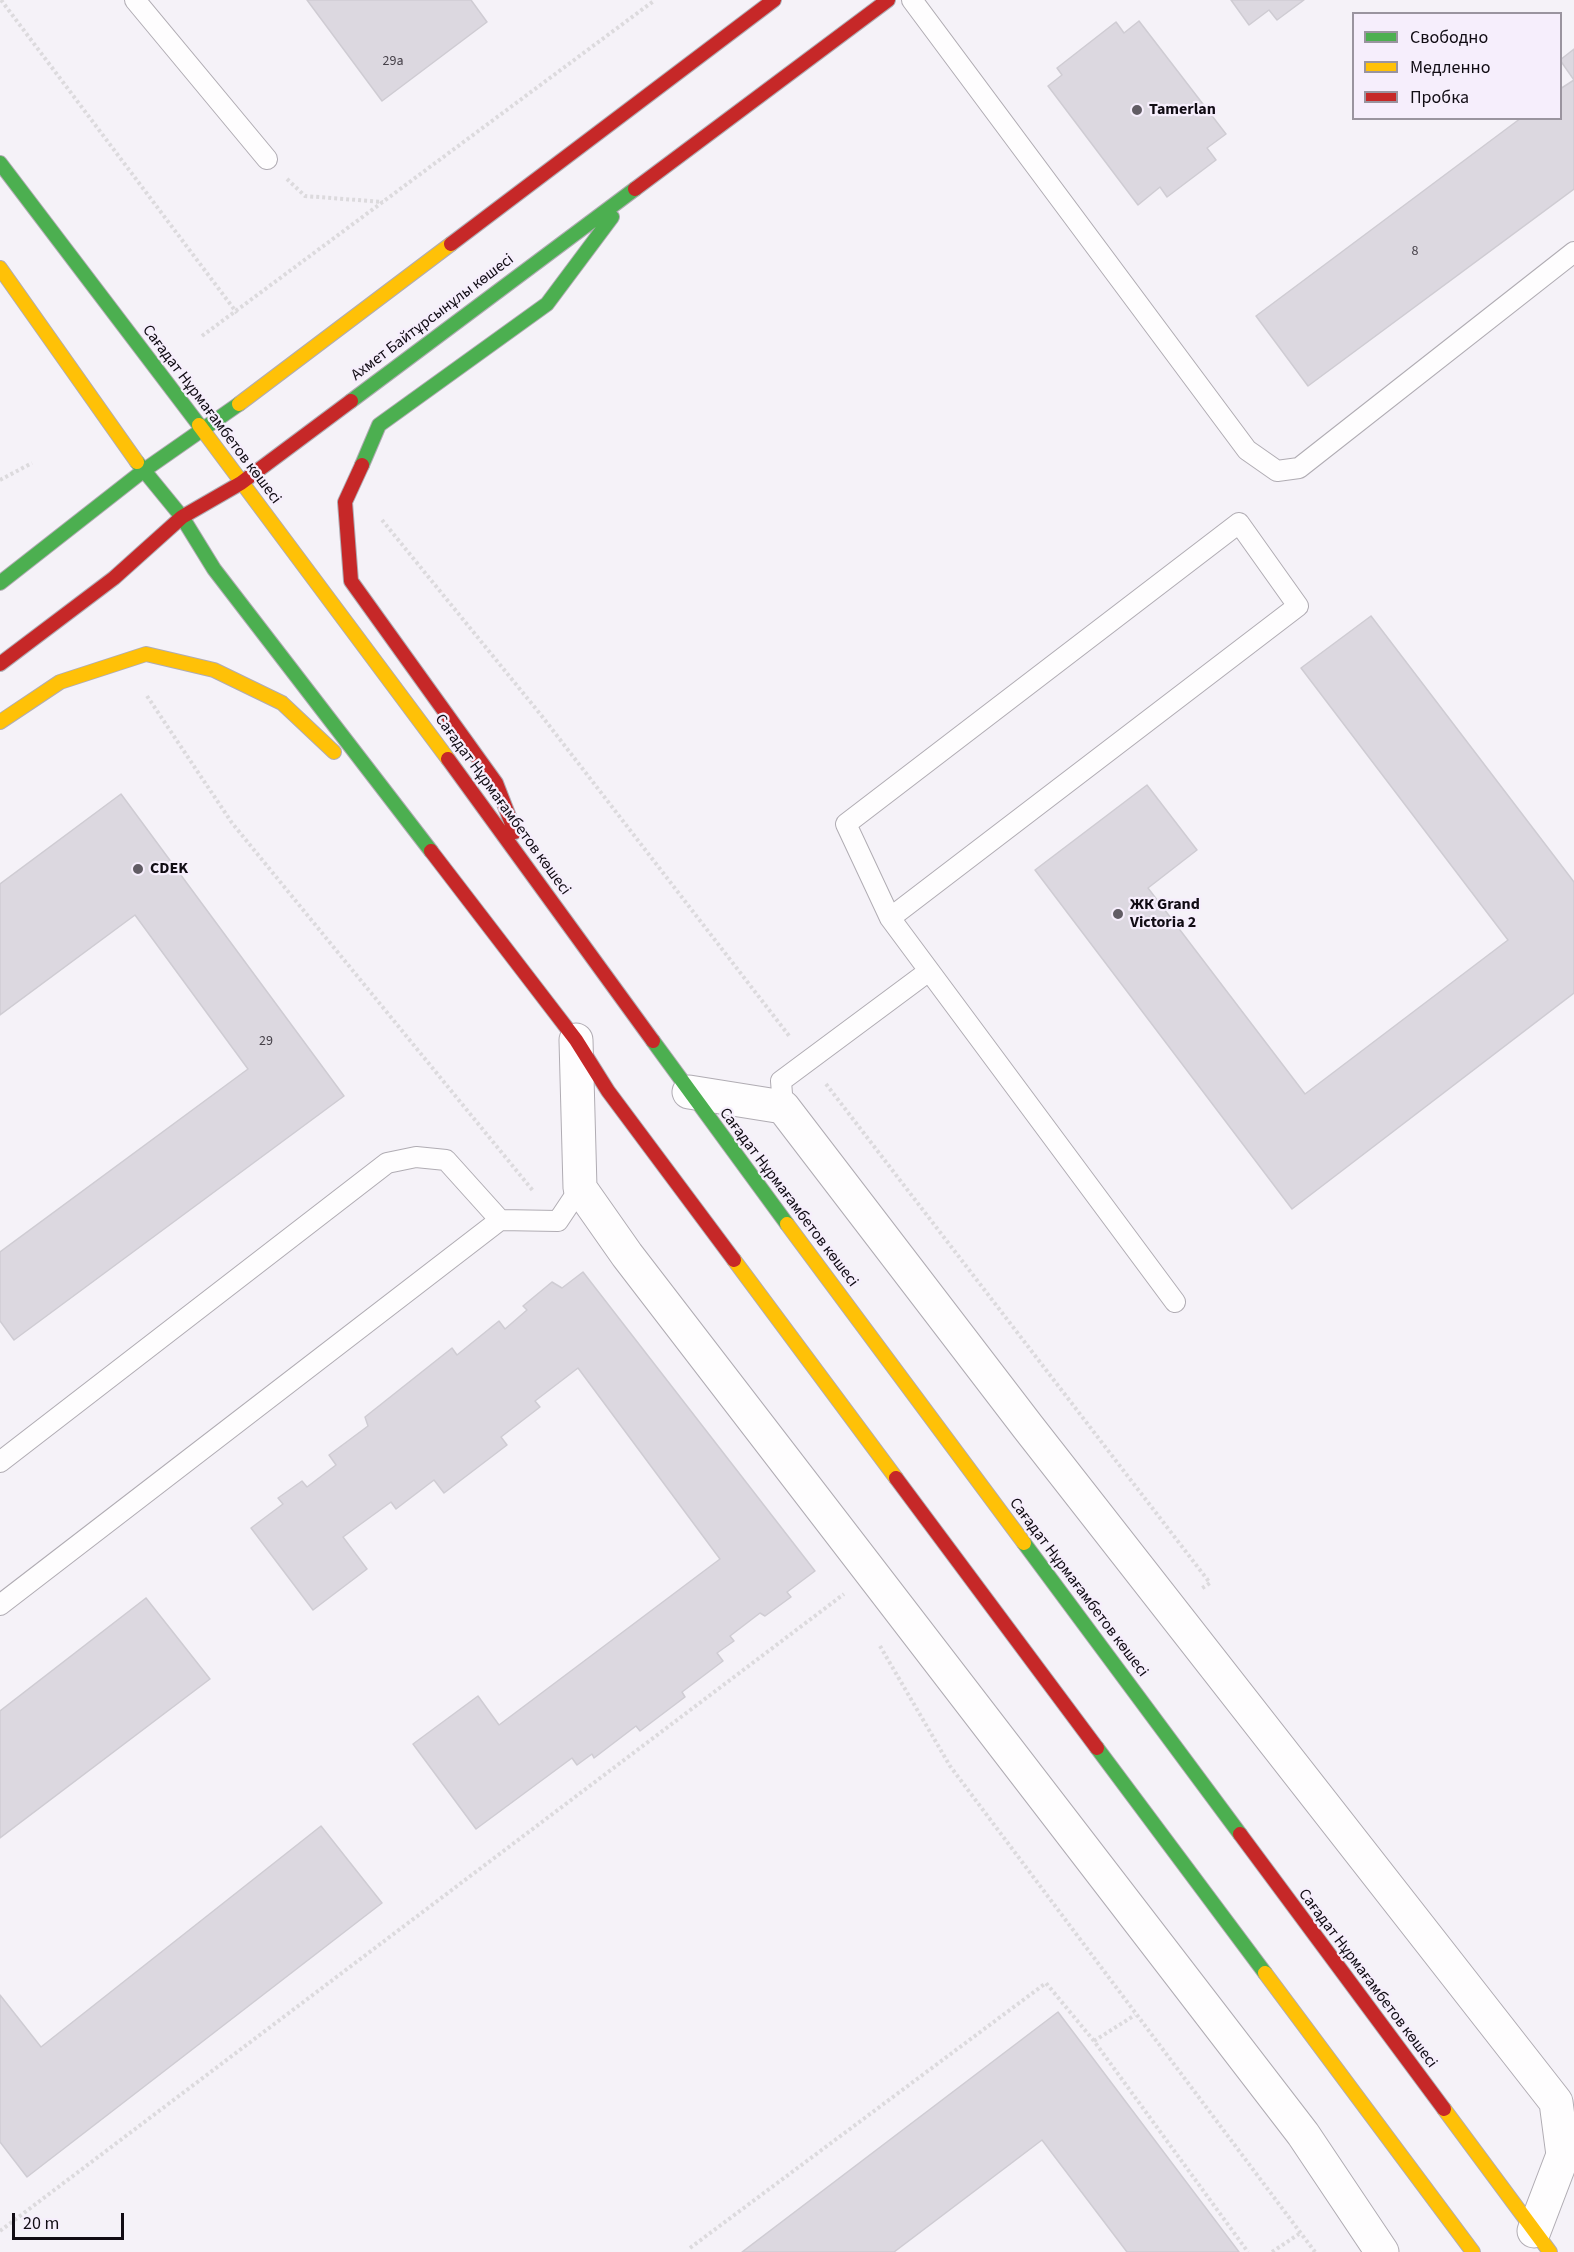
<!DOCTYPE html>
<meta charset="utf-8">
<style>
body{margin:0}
#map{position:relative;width:1574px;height:2252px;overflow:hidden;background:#f5f2f8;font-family:"Source Sans 3",sans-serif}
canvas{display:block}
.legend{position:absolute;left:1352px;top:12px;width:210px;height:108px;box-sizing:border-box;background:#f6eefc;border:2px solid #9a949f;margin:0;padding:8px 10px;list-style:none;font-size:18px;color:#110c14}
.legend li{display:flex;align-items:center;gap:12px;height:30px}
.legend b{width:30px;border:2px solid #9a949f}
.scale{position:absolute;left:12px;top:2213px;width:112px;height:27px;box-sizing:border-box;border:3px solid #110c14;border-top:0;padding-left:8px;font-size:18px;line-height:21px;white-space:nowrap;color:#110c14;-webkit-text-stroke:4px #f6eefc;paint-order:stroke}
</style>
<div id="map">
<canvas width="1574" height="2252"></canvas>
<ul class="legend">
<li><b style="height:8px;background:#4caf50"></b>Свободно</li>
<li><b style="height:8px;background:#ffc107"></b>Медленно</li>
<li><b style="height:8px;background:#c62828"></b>Пробка</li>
</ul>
<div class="scale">20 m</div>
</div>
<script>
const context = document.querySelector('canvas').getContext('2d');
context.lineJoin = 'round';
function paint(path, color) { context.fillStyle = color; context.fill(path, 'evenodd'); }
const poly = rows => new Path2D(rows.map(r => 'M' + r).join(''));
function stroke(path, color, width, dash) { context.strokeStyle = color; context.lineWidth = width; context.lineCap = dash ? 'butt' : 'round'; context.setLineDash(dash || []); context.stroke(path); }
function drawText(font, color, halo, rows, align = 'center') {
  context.font = font + ' "Source Sans 3",sans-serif'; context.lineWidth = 4.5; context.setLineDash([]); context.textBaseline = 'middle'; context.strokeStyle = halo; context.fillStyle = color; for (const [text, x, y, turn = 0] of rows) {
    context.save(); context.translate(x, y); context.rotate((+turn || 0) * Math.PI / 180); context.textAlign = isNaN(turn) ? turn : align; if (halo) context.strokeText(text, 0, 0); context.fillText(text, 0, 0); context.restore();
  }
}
const building = poly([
 [307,0,471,0,487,22,382,101,307,0],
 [1231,0,1304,0,1277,20,1269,10,1249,25,1231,0],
 [1139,21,1226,134,1207,148,1216,160,1167,197,1160,187,1138,205,1048,86,1062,75,1057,68,1116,22,1124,33,1139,21],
 [1574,49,1574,189,1308,386,1256,316,1521,118,1560,118,1560,89,1574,80,1560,60,1574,49],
 [1371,616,1574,882,1574,993,1292,1209,1035,870,1147,785,1197,850,1148,888,1305,1094,1508,940,1301,668,1371,616],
 [121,794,344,1096,14,1340,0,1321,0,1252,248,1069,135,915,0,1015,0,884,121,794],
 [583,1272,815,1571,787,1592,791,1597,765,1616,760,1613,730,1636,734,1641,717,1653,723,1661,682,1692,685,1697,640,1731,636,1726,594,1758,592,1754,577,1765,572,1758,476,1829,413,1744,478,1696,499,1725,720,1559,578,1368,535,1401,540,1407,501,1437,507,1445,444,1493,434,1480,396,1509,391,1502,343,1537,367,1569,313,1610,251,1528,283,1504,278,1498,302,1481,307,1487,336,1465,329,1455,368,1426,365,1417,452,1348,457,1355,499,1321,505,1329,527,1310,523,1306,552,1282,562,1288,583,1272],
 [146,1598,210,1679,0,1838,0,1711,146,1598],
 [321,1826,382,1903,27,2177,0,2142,0,1995,41,2047,321,1826],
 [1058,2012,1239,2252,1127,2252,1042,2140,894,2252,742,2252,1058,2012]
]);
const path = poly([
 [1,0,237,313],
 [287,179,305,196,383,202],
 [202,336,655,0],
 [0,480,32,463],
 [382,520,541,715,790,1037],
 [147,696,232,823,534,1192],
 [826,1084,1210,1583,1201,1589],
 [880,1646,950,1766,1315,2252],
 [1094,2041,1135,2015],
 [0,2231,844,1594],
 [690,2248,1046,1983,1094,2041,1248,2252],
 [1272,2252,1299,2234]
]);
const lane = poly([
 [135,0,267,159],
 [912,0,1247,450,1277,471,1299,468,1574,252],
 [890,918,1298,606,1239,523,846,824,890,918,1175,1302],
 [783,1107,781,1081,929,971],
 [0,1462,387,1163,416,1157,446,1160,500,1220,558,1221,580,1188],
 [0,1605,500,1220]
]);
const street = poly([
 [576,1040,580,1188,627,1255,1303,2134,1382,2252],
 [689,1092,783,1107,1028,1427,1556,2102,1563,2155,1534,2231]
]);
const fast = poly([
 [0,163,199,425],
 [351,401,635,189],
 [137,462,182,517,214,569,431,851],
 [362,465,379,425,547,304,612,217],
 [0,583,143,471,239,404],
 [653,1041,787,1224],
 [1024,1543,1240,1834],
 [1097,1748,1265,1973]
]);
const slow = poly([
 [0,268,137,462],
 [239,404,451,244],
 [199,425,448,759],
 [0,722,60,682,146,654,214,670,282,703,334,752],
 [787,1224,1024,1543],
 [734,1260,896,1478],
 [1265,1973,1473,2252],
 [1444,2109,1550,2252]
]);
const jam = poly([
 [635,189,888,0],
 [451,244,774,0],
 [362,465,345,502,351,581,496,783,515,832],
 [0,664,114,578,182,517,241,483,351,401],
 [448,759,653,1041],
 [431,851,576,1040,608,1091,734,1260],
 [896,1478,1097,1748],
 [1240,1834,1444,2109]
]);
const markers = [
 [1137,110,6,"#615c64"],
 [138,869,6,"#615c64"],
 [1118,914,6,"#615c64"]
];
const numberNames = [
 ["29а",393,62],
 ["8",1415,252],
 ["29",266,1042]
];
const poiNames = [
 ["Tamerlan",1149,110],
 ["CDEK",150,869],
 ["ЖК Grand",1130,905],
 ["Victoria 2",1130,923]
];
const streetNames = [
 ["Ахмет Байтұрсынұлы көшесі",433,318,-37],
 ["Сағадат Нұрмағамбетов көшесі",211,415,53],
 ["Сағадат Нұрмағамбетов көшесі",502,805,54],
 ["Сағадат Нұрмағамбетов көшесі",788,1198,53],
 ["Сағадат Нұрмағамбетов көшесі",1078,1588,53],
 ["Сағадат Нұрмағамбетов көшесі",1367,1979,53]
];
paint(building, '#dcd8e0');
stroke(building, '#cfccd3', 1.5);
stroke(lane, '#b0acb3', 22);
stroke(street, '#b0acb3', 35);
stroke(fast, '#b0acb3', 16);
stroke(slow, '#b0acb3', 16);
stroke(jam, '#b0acb3', 16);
stroke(path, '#dcdadd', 4, [3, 3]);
stroke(lane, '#fefdfe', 20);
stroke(street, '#fefdfe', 33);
stroke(fast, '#4caf50', 14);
stroke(slow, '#ffc107', 14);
stroke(jam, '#c62828', 14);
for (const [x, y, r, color] of markers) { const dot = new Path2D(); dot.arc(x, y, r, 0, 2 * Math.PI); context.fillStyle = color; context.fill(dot); stroke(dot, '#f6eefc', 2); }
drawText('14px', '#464149', null, numberNames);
drawText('bold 16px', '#110c14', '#f6eefc', poiNames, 'left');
drawText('16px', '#110c14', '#f6eefc', streetNames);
</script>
